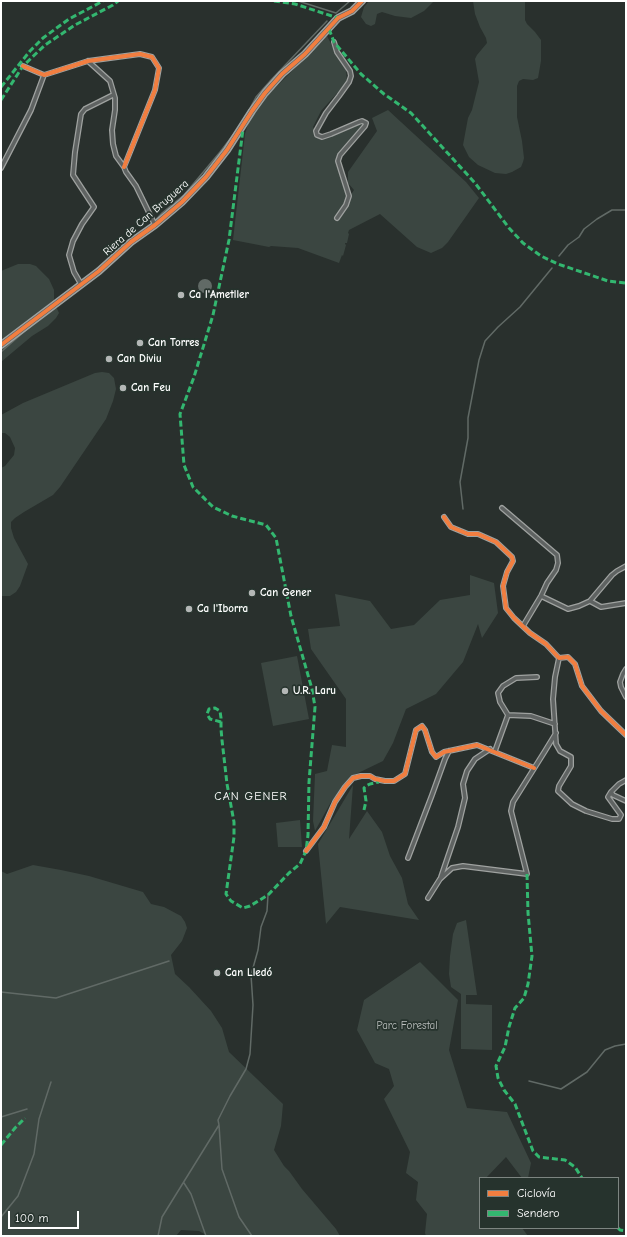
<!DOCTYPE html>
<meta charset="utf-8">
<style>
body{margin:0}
#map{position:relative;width:627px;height:1237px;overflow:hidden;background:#29302d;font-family:"Comic Neue",sans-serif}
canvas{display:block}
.frame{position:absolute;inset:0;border:2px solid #fff;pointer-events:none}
.legend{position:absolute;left:479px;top:1177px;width:140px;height:52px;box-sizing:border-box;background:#26332d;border:1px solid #7d8581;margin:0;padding:5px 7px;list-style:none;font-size:12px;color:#fff}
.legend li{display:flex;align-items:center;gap:8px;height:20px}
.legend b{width:20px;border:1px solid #7d8581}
.scale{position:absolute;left:8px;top:1211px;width:71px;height:18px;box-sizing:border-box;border:2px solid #fff;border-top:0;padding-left:5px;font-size:12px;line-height:14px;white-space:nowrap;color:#fff;-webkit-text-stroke:3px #26332d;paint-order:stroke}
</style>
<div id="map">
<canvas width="627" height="1237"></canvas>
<div class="frame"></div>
<ul class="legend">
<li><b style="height:5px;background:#f27e40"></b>Ciclovía</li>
<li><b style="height:5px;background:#33b770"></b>Sendero</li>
</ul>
<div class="scale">100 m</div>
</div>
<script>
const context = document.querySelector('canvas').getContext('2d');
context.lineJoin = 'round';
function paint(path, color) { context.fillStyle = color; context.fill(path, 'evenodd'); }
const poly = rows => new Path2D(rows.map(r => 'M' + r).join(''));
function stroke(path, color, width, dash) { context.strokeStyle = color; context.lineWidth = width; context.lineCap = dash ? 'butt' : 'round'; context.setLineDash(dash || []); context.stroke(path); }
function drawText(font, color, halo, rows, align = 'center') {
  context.font = font + ' "Comic Neue",sans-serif'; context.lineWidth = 3.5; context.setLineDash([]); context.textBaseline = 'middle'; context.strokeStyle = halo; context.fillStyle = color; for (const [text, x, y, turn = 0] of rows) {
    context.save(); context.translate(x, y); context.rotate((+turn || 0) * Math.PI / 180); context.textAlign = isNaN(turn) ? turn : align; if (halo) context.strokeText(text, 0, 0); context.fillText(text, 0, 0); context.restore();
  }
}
const green = poly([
 [369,1,434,1,424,11,411,18,395,16,382,12,377,14,375,24,371,26,366,24,361,17,364,7],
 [473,1,525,1,525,20,527,24,535,32,541,40,541,61,538,78,533,80,523,79,519,81,517,86,517,117,522,141,524,158,523,162,521,167,512,172,506,174,495,173,478,165,469,157,463,145,468,118,472,110,479,82,475,59,477,55,487,43,486,38,480,27,475,14],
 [327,36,336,53,346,69,347,82,321,111,313,127,319,138,322,138,362,121,366,123,345,148,337,162,350,196,354,190,348,183,348,172,377,131,372,118,388,110,466,182,479,198,448,242,442,248,431,253,417,247,380,214,349,230,348,233,349,234,347,243,345,243,345,244,346,245,343,256,342,255,339,263,298,248,271,246,269,247,233,240,245,134,249,121,255,109,262,101],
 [18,264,30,264,36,266,49,279,54,290,54,302,59,313,56,318,48,326,32,336,1,362,1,271],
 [102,372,109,373,114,378,116,389,113,401,106,419,60,487,53,495,24,512,15,518,11,522,11,528,14,538,28,564,20,586,16,592,10,596,1,596,1,468,5,466,14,455,15,448,10,437,5,433,1,433,1,415,23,403,95,373],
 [470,575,494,583,498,613,482,638,478,624,463,662,436,694,406,709,393,743,383,761,354,775,331,802,315,831,313,821,315,774,327,771,332,745,346,747,346,699,311,649,308,629,340,626,335,594,370,601,391,629,414,625,440,600,470,595],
 [297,656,309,719,273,726,261,663],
 [353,785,349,839,367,811,382,832,390,856,402,878,408,904,419,920,340,907,326,924,318,844],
 [300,820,302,847,278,847,276,823],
 [33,865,61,870,89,876,143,892,151,904,164,907,181,916,185,922,187,928,182,941,171,955,175,974,189,987,211,1011,222,1028,229,1052,283,1104,281,1126,274,1150,284,1166,289,1171,302,1189,336,1229,340,1236,208,1236,199,1231,181,1230,176,1236,1,1236,1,871,7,874],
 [466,920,477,995,466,995,466,1004,492,1005,492,1050,461,1049,461,994,451,987,449,974,450,956,453,934,457,923],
 [420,962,458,1000,449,1050,467,1108,507,1112,531,1163,528,1178,522,1178,506,1157,486,1178,480,1178,480,1228,522,1228,528,1236,426,1236,425,1233,427,1214,416,1200,418,1182,406,1173,410,1152,384,1099,394,1086,389,1069,375,1063,357,1030,364,1000]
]);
const water = poly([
 '198 286a7 7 0 1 1 14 0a7 7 0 1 1-14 0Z'
]);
const stream = poly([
 [298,1,336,13,350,1],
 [247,114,256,97,271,80,327,21],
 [149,227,162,213,184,195,220,152,240,126],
 [559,256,568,245,579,237,584,229,597,219,612,210,626,210],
 [1,352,34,323],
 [463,509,460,482,468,438,468,418,479,360,485,341,498,327,520,307,552,268],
 [1,992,56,998,169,961],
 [529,1081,561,1089,587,1072,605,1050,615,1046,626,1044],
 [1,1117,27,1109],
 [219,1125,222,1169,239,1217,252,1236],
 [184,1183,191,1194,206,1236],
 [1,1217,18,1196,34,1154,39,1119,51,1082],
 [158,1236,162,1217,219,1125,218,1120,230,1096,246,1069,250,1054,253,1005,251,975,258,950,261,927,267,911,268,895]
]);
const street = poly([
 [334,42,337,52,350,71,351,76,349,82,339,96,326,113,316,131,317,135,322,137,331,134,359,122,362,121,366,123,365,126,340,155,338,161,349,196,346,205,337,218],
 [88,61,110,81,115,98,115,110,112,130,113,144,116,156,124,167,126,172,136,186,155,225],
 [23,66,44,75,88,61,140,54,152,57,159,68,155,90,124,167],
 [1,168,31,110,44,75],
 [81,284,74,272,69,255,73,241,82,224,94,207,73,175,75,152,81,114,85,109,113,95],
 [502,508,557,555,558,563,556,570,547,583,541,596,523,626],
 [444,517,451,527,468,534,478,534,496,542,512,557,513,561,507,572,503,586,506,608,514,618,530,633,546,644,559,658,568,657,575,664,582,686,601,711,626,735],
 [541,596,568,609,579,606,590,601,612,575,617,571,626,566],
 [590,601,601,607,626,603],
 [559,658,555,677,553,699,556,744,560,751,571,757,571,766,559,786,558,791,572,804,586,811,612,819,619,819,621,815,608,797,611,792],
 [626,669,623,674,620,682,621,687,626,697],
 [508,715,531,716,555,724],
 [495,751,508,715,500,702,498,693,503,686,516,678,537,677],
 [626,780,619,784,611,792,613,795,626,801],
 [306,851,324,827,335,802,345,787,353,778,361,776,370,776,375,779,385,781,394,781,405,774,416,730,422,726,425,730,432,752,436,757,444,752,477,745,534,768],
 [408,858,432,795,445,759,449,751],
 [441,877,458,827,465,798,463,784,467,771,475,759,490,749],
 [428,898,440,879,452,868,463,866,527,874,511,811,513,802,545,751,556,733]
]);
const secondary = poly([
 [1,345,99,271,131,242,155,225,182,202,206,177,227,150,252,111,265,93,282,74,305,54,338,18,352,11,362,1]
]);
const quiet = poly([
 [274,1,295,4,338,18],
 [329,29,334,42,361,74,384,94,411,113,475,183,509,228,523,243,541,256,558,264,608,281,626,283],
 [1,87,30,51,43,38,69,19,103,1],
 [1,100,23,66,45,45,75,25,113,5,118,1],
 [221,722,210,719,207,714,209,709,215,708,220,711,221,718,221,729,222,740,227,784,234,822,234,837,226,894,231,901,243,908,250,906,268,895,289,873,300,864,306,851,308,835,309,782,315,707,312,689,291,616,276,538,266,525,232,516,213,507,193,487,184,465,180,414,194,377,213,315,229,240,243,129],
 [364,810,366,801,364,788,366,786,370,784,379,782],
 [527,874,528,913,532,956,528,984,524,998,515,1008,509,1027,505,1047,496,1066,498,1078,504,1090,515,1104,533,1151,539,1157,565,1160,575,1167,582,1178],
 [1,1145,15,1128,25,1118],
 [618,1228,620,1230,626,1231]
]);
const cycleway = poly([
 [23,66,44,75,88,61,140,54,152,57,159,68,155,90,124,167],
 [1,345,99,271,131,242,155,225,182,202,206,177,227,150,252,111,265,93,282,74,305,54,338,18,352,11,362,1],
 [444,517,451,527,468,534,478,534,496,542,512,557,513,561,507,572,503,586,506,608,514,618,530,633,546,644,559,658,568,657,575,664,582,686,601,711,626,735],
 [306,851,324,827,335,802,345,787,353,778,361,776,370,776,375,779,385,781,394,781,405,774,416,730,422,726,425,730,432,752,436,757,444,752,477,745,534,768]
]);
const markers = [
 [181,295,4,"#b4b7b6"],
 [140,343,4,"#b4b7b6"],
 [109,359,4,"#b4b7b6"],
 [123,388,4,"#b4b7b6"],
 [252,593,4,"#b4b7b6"],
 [189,609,4,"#b4b7b6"],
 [285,691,4,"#b4b7b6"],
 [217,973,4,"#b4b7b6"]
];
const streetNames = [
 ["Riera de Can Bruguera",146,218,-41]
];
const poiNames = [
 ["Ca l'Ametller",189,295],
 ["Can Torres",148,343],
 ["Can Diviu",117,359],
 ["Can Feu",131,388],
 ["Can Gener",260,593],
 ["Ca l'Iborra",197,609],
 ["U.R. Laru",293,691],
 ["Can Lledó",225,973]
];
const parkNames = [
 ["Parc Forestal",407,1026]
];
const neighbourhoodNames = [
 ["CAN GENER",251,797]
];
paint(green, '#3b4641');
paint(water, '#616a66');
stroke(stream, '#616a66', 1.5);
stroke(street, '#9fa2a0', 6);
stroke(secondary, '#9fa2a0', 8);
stroke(street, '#5f6362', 3.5);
stroke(secondary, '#5f6362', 5);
stroke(quiet, '#33b770', 3, [6, 3]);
stroke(cycleway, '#f27e40', 4);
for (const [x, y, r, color] of markers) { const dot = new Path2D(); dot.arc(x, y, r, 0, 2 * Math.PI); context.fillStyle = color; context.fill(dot); stroke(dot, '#26332d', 1.5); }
drawText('11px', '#fff', '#26332d', streetNames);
drawText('bold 11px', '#fff', '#26332d', poiNames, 'left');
drawText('11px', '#bbbfbe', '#26332d', parkNames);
context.letterSpacing = '1px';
drawText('12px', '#fff', '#26332d', neighbourhoodNames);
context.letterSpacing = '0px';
</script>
